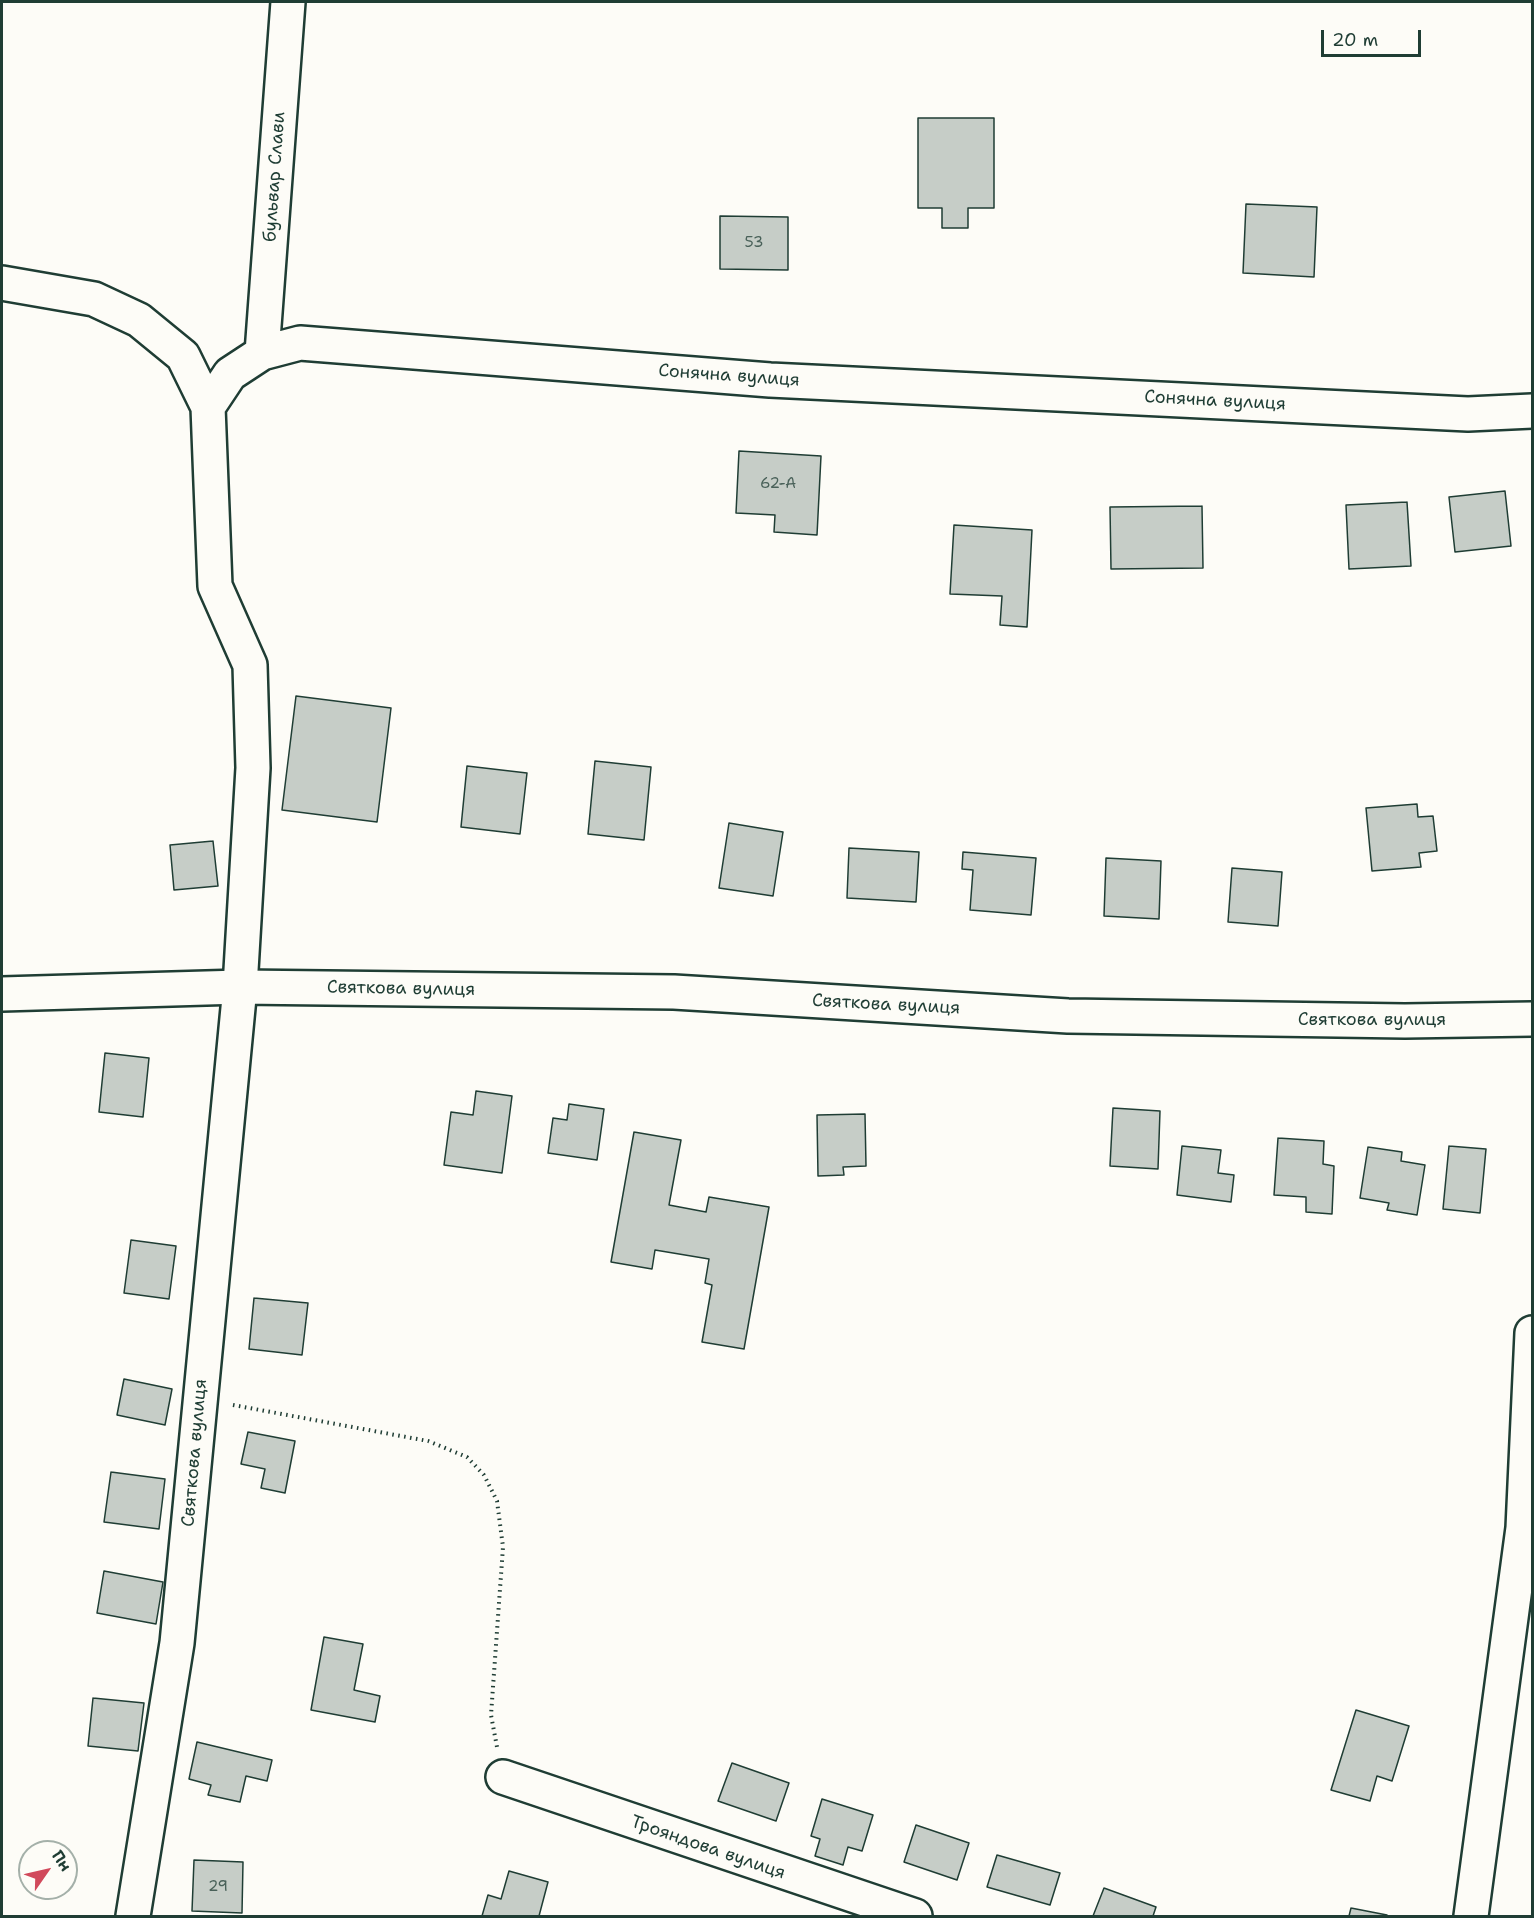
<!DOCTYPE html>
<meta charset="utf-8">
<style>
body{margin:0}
#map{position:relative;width:1534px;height:1918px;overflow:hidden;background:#fdfcf7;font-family:"Shantell Sans",sans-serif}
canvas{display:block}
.frame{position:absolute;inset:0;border:3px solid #1f3d34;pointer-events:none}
.north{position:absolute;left:18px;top:1840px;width:60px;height:60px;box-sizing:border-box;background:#fdfcf7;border:2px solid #a4b0a9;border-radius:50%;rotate:56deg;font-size:16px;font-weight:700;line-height:24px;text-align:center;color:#1f3d34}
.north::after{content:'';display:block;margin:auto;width:21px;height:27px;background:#d1495b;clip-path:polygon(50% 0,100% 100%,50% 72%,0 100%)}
.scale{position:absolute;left:1321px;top:30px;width:100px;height:27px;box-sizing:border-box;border:3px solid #1f3d34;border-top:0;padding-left:8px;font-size:18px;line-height:21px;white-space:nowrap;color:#1f3d34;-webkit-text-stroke:4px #fdfcf7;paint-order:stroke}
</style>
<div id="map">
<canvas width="1534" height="1918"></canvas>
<div class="frame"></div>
<div class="north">Пн</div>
<div class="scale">20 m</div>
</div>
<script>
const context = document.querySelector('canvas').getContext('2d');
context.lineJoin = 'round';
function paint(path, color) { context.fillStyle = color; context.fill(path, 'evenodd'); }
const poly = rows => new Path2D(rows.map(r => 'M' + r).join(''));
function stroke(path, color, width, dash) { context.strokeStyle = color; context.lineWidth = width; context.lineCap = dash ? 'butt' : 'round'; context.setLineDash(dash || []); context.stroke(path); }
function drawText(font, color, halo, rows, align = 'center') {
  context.font = font + ' "Shantell Sans",sans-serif'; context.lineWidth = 4.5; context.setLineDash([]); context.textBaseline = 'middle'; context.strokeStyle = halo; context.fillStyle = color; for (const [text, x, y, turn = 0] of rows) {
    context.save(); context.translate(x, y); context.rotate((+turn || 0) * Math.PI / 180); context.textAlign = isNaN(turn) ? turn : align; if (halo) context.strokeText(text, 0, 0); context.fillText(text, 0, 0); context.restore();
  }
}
const building = poly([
 [918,118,994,118,994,208,968,208,968,228,942,228,942,208,918,208,918,118],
 [1246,204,1317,207,1314,277,1243,273,1246,204],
 [720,216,788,217,788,270,720,269,720,216],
 [739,451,821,456,817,535,774,532,775,515,736,513,739,451],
 [1505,491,1511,546,1455,552,1449,497,1505,491],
 [1407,502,1411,566,1349,569,1346,505,1407,502],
 [1202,506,1203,568,1111,569,1110,507,1202,506],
 [954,525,1032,530,1027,627,1000,625,1002,596,950,594,954,525],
 [296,696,391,708,377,822,282,810,296,696],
 [595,761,651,767,644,840,588,834,595,761],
 [467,766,527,773,520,834,461,827,467,766],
 [1417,804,1418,817,1433,816,1437,851,1419,853,1421,867,1372,871,1366,808,1417,804],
 [729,823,783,832,773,896,719,888,729,823],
 [213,841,218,886,174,890,170,845,213,841],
 [849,848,919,852,916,902,847,898,849,848],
 [963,852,1036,858,1031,915,970,910,973,870,962,869,963,852],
 [1106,858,1161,861,1159,919,1104,916,1106,858],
 [1232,868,1282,872,1278,926,1228,922,1232,868],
 [105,1053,149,1058,143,1117,99,1112,105,1053],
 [476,1091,512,1096,502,1173,444,1165,451,1112,473,1115,476,1091],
 [569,1104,604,1109,597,1160,548,1153,553,1118,567,1120,569,1104],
 [1113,1108,1160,1111,1158,1169,1110,1166,1113,1108],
 [865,1114,866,1166,843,1167,844,1175,818,1176,817,1115,865,1114],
 [634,1132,681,1140,669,1205,706,1212,709,1197,769,1207,744,1349,702,1342,712,1285,705,1283,709,1259,655,1250,652,1269,611,1262,634,1132],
 [1278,1138,1324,1141,1323,1164,1334,1166,1332,1214,1306,1212,1306,1197,1274,1195,1278,1138],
 [1182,1146,1221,1150,1218,1173,1234,1175,1231,1202,1177,1195,1182,1146],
 [1449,1146,1486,1149,1480,1213,1443,1209,1449,1146],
 [1368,1147,1402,1152,1401,1161,1425,1165,1417,1215,1387,1210,1389,1203,1360,1198,1368,1147],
 [131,1240,176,1246,169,1299,124,1293,131,1240],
 [254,1298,308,1303,302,1355,249,1349,254,1298],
 [124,1379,172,1389,165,1425,117,1415,124,1379],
 [248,1432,295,1441,285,1493,261,1488,265,1469,241,1464,248,1432],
 [111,1472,165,1479,159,1529,104,1522,111,1472],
 [104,1571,163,1582,156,1624,97,1613,104,1571],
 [324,1637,363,1644,354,1690,380,1696,375,1722,311,1710,324,1637],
 [93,1698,144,1703,138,1751,88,1746,93,1698],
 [1356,1710,1409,1726,1392,1781,1377,1776,1370,1801,1331,1790,1356,1710],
 [197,1742,272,1760,267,1781,246,1776,240,1802,208,1795,211,1785,189,1779,197,1742],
 [732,1763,789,1783,776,1821,718,1801,732,1763],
 [822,1799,873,1815,862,1851,848,1847,843,1865,815,1856,820,1839,811,1836,822,1799],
 [916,1825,969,1843,957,1880,904,1862,916,1825],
 [997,1855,1060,1873,1050,1905,987,1887,997,1855],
 [194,1860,243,1862,242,1913,192,1911,194,1860],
 [509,1871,548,1882,539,1916,482,1916,488,1895,501,1899,509,1871],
 [1104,1888,1156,1907,1153,1916,1093,1916,1104,1888],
 [1351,1908,1387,1915,1387,1916,1349,1916,1351,1908]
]);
const path = poly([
 [233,1405,428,1441,467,1457,484,1475,497,1501,503,1547,491,1715,497,1747]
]);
const minor = poly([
 [2,283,94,299,139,320,183,356,208,407,215,586,250,665,253,768,240,987,177,1643,133,1916],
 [262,353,288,2],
 [208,407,230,374,262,353,300,343,770,380,1468,414,1532,411],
 [503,1777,915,1916],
 [1471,1916,1523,1528,1532,1333]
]);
const major = poly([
 [2,994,240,987,674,992,1068,1016,1405,1021,1532,1019]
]);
const numberNames = [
 ["53",754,243],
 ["62-А",778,484],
 ["29",218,1887]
];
const streetNames = [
 ["бульвар Слави",275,177,-86],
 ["Сонячна вулиця",729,376,4],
 ["Сонячна вулиця",1215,401,3],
 ["Святкова вулиця",401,989,1],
 ["Святкова вулиця",886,1005,3],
 ["Святкова вулиця",1372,1020],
 ["Святкова вулиця",195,1453,-85],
 ["Трояндова вулиця",708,1848,19]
];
paint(building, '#c6cdc7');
stroke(building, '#1f3d34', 1.5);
stroke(minor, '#1f3d34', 38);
stroke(major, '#1f3d34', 38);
stroke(path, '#1f3d34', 4, [1.5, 4.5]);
stroke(minor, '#fdfcf7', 33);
stroke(major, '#fdfcf7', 33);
drawText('15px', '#496159', null, numberNames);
drawText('18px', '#1f3d34', '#fdfcf7', streetNames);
</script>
